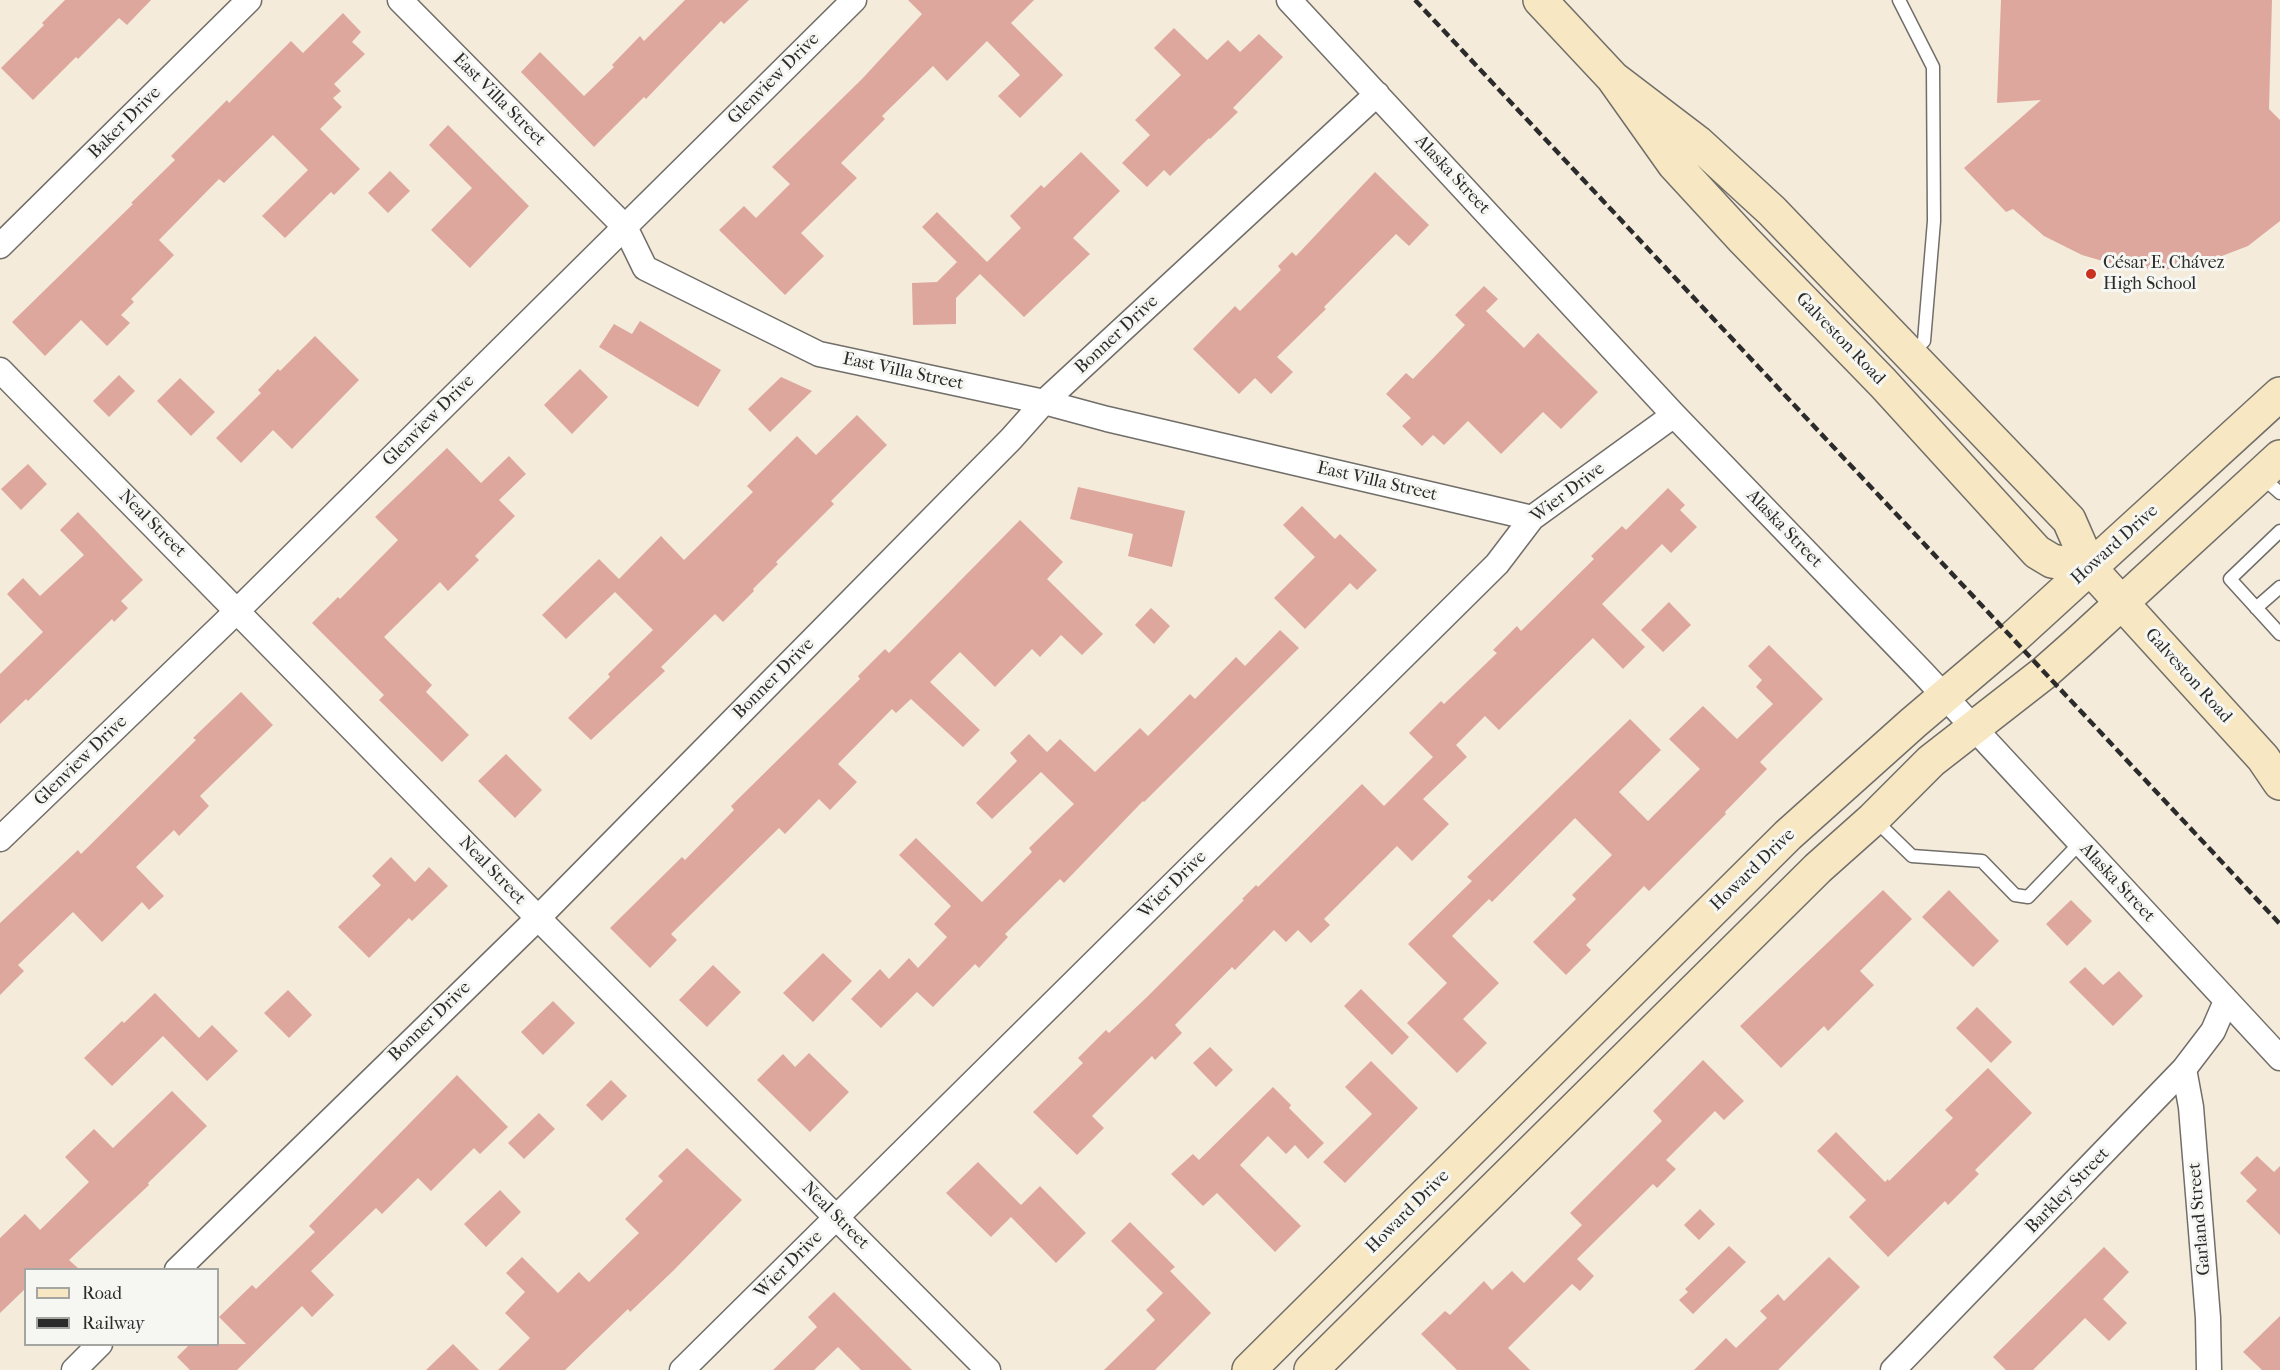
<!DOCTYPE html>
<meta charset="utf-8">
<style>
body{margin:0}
#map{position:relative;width:2280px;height:1370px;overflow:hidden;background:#f4ebdb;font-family:"IM FELL French Canon",serif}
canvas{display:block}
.legend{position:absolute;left:24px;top:1268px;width:195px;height:78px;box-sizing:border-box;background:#f6f6f2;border:2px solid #a5a5a2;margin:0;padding:8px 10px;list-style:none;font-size:18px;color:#2b2b2b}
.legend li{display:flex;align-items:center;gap:12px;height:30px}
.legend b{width:30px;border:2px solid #a5a5a2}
</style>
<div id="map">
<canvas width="2280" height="1370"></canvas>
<ul class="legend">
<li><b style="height:8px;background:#f7e8c3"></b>Road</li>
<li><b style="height:8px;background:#2b2b2b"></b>Railway</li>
</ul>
</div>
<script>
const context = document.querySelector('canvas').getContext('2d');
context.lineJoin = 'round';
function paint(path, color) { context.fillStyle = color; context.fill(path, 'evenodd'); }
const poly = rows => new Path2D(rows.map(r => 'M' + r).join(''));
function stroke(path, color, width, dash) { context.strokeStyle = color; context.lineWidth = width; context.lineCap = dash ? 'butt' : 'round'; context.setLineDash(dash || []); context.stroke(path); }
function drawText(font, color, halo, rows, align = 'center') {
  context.font = font + ' "IM FELL French Canon",serif'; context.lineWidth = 6; context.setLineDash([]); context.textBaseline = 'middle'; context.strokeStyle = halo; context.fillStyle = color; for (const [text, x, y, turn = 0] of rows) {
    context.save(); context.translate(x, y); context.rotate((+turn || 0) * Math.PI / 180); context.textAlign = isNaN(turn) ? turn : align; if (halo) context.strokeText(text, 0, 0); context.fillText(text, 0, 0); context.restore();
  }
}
const building = poly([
 [65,0,151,0,127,25,119,18,78,59,76,57,33,100,1,68,44,25,42,23],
 [685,0,749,0,724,24,721,21,646,99,644,97,594,147,521,72,540,52,584,96,614,67,612,65,640,36,644,41],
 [908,0,1034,0,1011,23,1063,75,1020,118,998,96,1020,75,987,41,947,81,933,66,882,116,885,119,841,163,857,178,801,233,824,256,785,295,719,230,744,206,756,218,790,184,772,167,862,79,922,14],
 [2001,0,2272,0,2269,109,2280,120,2280,221,2248,246,2206,262,2164,270,2120,266,2082,255,2044,236,2013,209,2006,212,1964,168,2041,100,1997,103],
 [343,13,361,32,352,42,365,54,334,84,341,91,333,98,342,107,320,129,360,169,334,195,331,192,285,238,262,216,308,170,273,135,224,183,219,179,159,240,174,255,131,299,134,302,121,315,130,323,107,346,81,320,45,356,12,322,133,204,131,203,175,160,171,156,227,100,229,103,291,41,303,53],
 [1174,28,1207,60,1228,40,1240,52,1259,34,1283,57,1233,108,1238,112,1210,139,1209,138,1170,176,1164,170,1147,187,1122,163,1150,135,1135,120,1181,75,1154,48],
 [448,125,529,206,470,268,431,230,472,188,429,145],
 [1081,152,1120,191,1073,238,1090,254,1024,317,980,274,956,298,956,324,913,325,912,283,937,282,957,262,922,227,937,212,987,262,1021,228,1010,216,1041,185,1044,188],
 [390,171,410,191,388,213,368,193],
 [1375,172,1429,225,1409,246,1396,234,1324,307,1326,309,1277,357,1293,372,1271,394,1255,378,1239,394,1193,349,1235,306,1240,311,1281,270,1278,266,1292,252,1296,256],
 [1484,286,1498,299,1486,311,1524,348,1538,333,1598,392,1561,429,1543,412,1501,454,1468,421,1444,445,1433,435,1422,446,1402,426,1411,418,1386,394,1406,373,1413,379,1465,325,1455,315],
 [640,321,721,370,698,407,599,347,614,324,632,334],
 [315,336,359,380,292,449,273,430,241,463,216,438,261,393,258,390,278,369,280,371],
 [580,369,608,397,572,434,544,405],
 [119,375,135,391,109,417,93,401],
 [781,377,812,391,770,432,748,409],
 [180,378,215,412,191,436,157,401],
 [857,415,887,445,831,501,834,504,776,562,778,564,753,589,754,591,723,622,715,614,661,667,665,671,591,740,568,718,610,677,608,674,653,630,615,592,566,639,542,615,599,559,619,579,661,536,684,560,753,492,747,486,797,436,816,455],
 [447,448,481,483,509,456,526,474,499,500,515,516,475,556,479,560,448,591,440,582,384,637,432,685,426,692,469,735,442,762,379,700,384,695,312,623,338,597,340,599,398,540,375,517],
 [28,464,47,484,21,510,1,489],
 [1078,487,1185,511,1172,567,1128,556,1133,534,1070,519],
 [1668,488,1685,505,1680,510,1697,527,1671,553,1662,544,1602,604,1645,647,1623,669,1593,638,1499,730,1485,716,1456,745,1467,757,1423,799,1449,824,1412,861,1397,846,1324,919,1330,925,1311,943,1298,930,1286,942,1274,930,1235,970,1232,967,1175,1025,1182,1033,1155,1060,1152,1056,1092,1116,1104,1128,1077,1155,1033,1112,1083,1063,1078,1058,1106,1030,1109,1033,1147,997,1244,900,1242,899,1256,885,1258,887,1362,784,1384,806,1433,757,1409,733,1441,701,1444,704,1497,653,1493,650,1517,626,1521,631,1594,559,1591,556,1622,526,1626,530],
 [1302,506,1335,539,1340,534,1377,570,1357,590,1350,583,1305,629,1274,598,1315,557,1283,525],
 [78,512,143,580,121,601,128,608,114,622,112,619,28,701,26,699,0,724,0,674,43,632,7,594,23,578,40,596,84,555,60,530],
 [1020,520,1063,562,1047,579,1103,634,1082,655,1061,635,1040,657,1032,649,995,687,960,652,930,682,980,730,963,747,911,699,896,713,892,709,838,764,857,782,830,810,819,799,785,834,779,828,671,934,677,940,650,968,610,928,682,857,685,860,734,810,731,806,860,679,858,676,885,649,889,653],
 [1669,602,1691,625,1663,652,1641,630],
 [1151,608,1170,626,1154,644,1135,625],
 [1280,630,1299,648,1144,802,1143,801,1064,883,1060,879,1005,934,1008,937,979,968,975,964,933,1007,917,992,881,1028,851,999,880,969,889,979,909,958,918,968,947,937,934,924,951,906,899,855,916,838,982,902,1032,852,1029,848,1074,804,1041,772,992,819,976,803,1017,761,1010,753,1029,734,1047,752,1060,739,1095,772,1140,728,1148,736,1190,694,1195,699,1236,657,1245,666],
 [1769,645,1823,699,1760,762,1767,769,1725,812,1726,814,1649,891,1644,886,1586,945,1591,950,1566,975,1533,942,1576,899,1572,895,1612,855,1575,818,1492,902,1489,899,1452,936,1499,983,1463,1019,1487,1043,1457,1073,1407,1023,1447,983,1408,944,1472,881,1467,877,1630,719,1661,750,1619,792,1648,821,1700,769,1669,739,1703,706,1737,739,1773,704,1756,687,1762,680,1748,666],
 [241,692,273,725,200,796,209,806,179,836,174,830,136,867,164,896,149,910,142,902,102,942,73,912,18,965,24,971,0,995,0,923,78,850,81,854,196,740,193,738],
 [506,754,542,790,515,818,478,781],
 [391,857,415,882,429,867,448,886,412,921,409,918,369,958,338,927,381,885,372,876],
 [1883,890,1912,919,1860,971,1874,985,1828,1031,1824,1026,1781,1068,1740,1026],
 [1949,890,1999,941,1973,967,1922,917],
 [2071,900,2092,921,2067,946,2046,924],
 [823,953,852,981,813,1022,783,993],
 [713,965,741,992,707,1027,679,1000],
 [2085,967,2103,985,2119,971,2143,996,2113,1026,2069,982],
 [1361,989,1409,1037,1392,1055,1344,1006],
 [288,990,312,1015,289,1038,264,1013],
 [155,993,199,1038,212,1025,238,1051,207,1081,163,1036,112,1086,84,1058,122,1021,124,1023],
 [553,1001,575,1023,543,1055,521,1032],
 [1977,1007,2012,1042,1991,1063,1956,1028],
 [1210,1047,1233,1070,1216,1087,1193,1063],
 [809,1053,849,1092,810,1132,757,1080,783,1054,795,1067],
 [1703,1060,1744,1101,1724,1120,1715,1111,1666,1160,1676,1169,1657,1188,1653,1184,1577,1259,1594,1276,1580,1291,1572,1284,1508,1348,1530,1370,1457,1370,1421,1334,1445,1311,1450,1315,1484,1281,1492,1290,1512,1271,1524,1283,1582,1225,1570,1213,1662,1121,1653,1111],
 [1371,1061,1418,1108,1345,1183,1323,1162,1372,1114,1345,1087],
 [1988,1068,2032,1113,1975,1170,1979,1174,1948,1205,1945,1201,1888,1257,1849,1217,1866,1200,1817,1151,1836,1132,1885,1182,1888,1179,1889,1181,1953,1118,1945,1110],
 [457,1075,508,1127,480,1154,474,1148,431,1191,418,1178,382,1214,376,1208,311,1271,334,1295,312,1317,302,1306,237,1370,190,1370,177,1357,190,1344,246,1344,219,1317,252,1285,256,1289,315,1232,309,1226],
 [611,1080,627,1096,602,1121,586,1105],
 [1273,1087,1291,1105,1289,1108,1324,1143,1308,1159,1295,1145,1286,1154,1268,1136,1240,1165,1301,1226,1275,1252,1217,1193,1203,1206,1171,1174,1193,1154,1199,1160],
 [172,1091,207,1126,148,1183,149,1185,69,1260,79,1269,26,1269,26,1288,0,1313,0,1238,25,1214,40,1230,89,1182,65,1157,94,1129,113,1148],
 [539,1113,555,1129,524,1159,508,1143],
 [687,1148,742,1200,674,1270,630,1312,628,1309,565,1370,498,1370,530,1338,505,1313,525,1292,506,1273,522,1257,558,1293,579,1272,589,1282,639,1233,625,1219,663,1181,658,1176],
 [2257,1156,2274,1172,2280,1166,2280,1235,2246,1201,2257,1190,2240,1173],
 [978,1162,1021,1205,1040,1186,1086,1233,1056,1263,1011,1217,991,1237,946,1193],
 [500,1190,521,1212,486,1247,464,1224],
 [1700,1209,1715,1224,1699,1240,1684,1225],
 [1130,1222,1175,1267,1170,1271,1211,1313,1155,1370,1104,1370,1155,1320,1146,1310,1163,1293,1111,1241],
 [1729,1246,1746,1262,1693,1314,1679,1300,1688,1292,1685,1289],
 [2104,1247,2129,1272,2103,1299,2127,1323,2109,1341,2085,1318,2033,1370,2006,1370,1993,1357],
 [1829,1257,1860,1287,1778,1370,1694,1370,1726,1338,1736,1348,1767,1318,1760,1311,1778,1294,1784,1301],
 [834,1292,912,1370,861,1370,838,1347,814,1370,773,1370,817,1327,808,1317],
 [2280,1316,2280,1370,2262,1370,2243,1352],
 [453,1344,479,1370,426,1370]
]);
const service = poly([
 [1899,0,1933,67,1934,221,1924,341,1912,353],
 [2261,476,2280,493],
 [2280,531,2230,579,2280,634],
 [2256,608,2280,587],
 [1874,819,1912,856,1982,861,2015,895,2028,897,2080,843]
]);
const minor = poly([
 [400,0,625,227,645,268,819,354,1044,402,1107,419,1532,518],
 [1289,0,1674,415,1923,673,2280,1058],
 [0,246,249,0],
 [0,370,538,918,988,1370],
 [0,839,238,610,854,0],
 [2184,1069,2191,1107,2208,1318,2209,1370],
 [177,1270,538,918,1011,439,1044,402,1377,94],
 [74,1370,100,1344],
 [682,1370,1497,564,1532,518,1674,415],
 [1893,1370,2184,1069,2213,1031,2226,1001]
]);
const secondary = poly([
 [1540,0,1613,78,1674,164,1744,240,1883,383,2037,552,2052,561,2090,568],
 [1613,78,1697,142,1772,211,2069,520,2090,568,2263,758,2280,783],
 [1249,1370,1788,835,1913,723,2013,638,2280,394],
 [1311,1370,1818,868,1873,819,1931,761,2044,673,2079,642,2280,457]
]);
const rail = poly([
 [1415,0,2280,924]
]);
const markers = [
 [2091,274,6,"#c8321e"]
];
const streetNames = [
 ["Glenview Drive",774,79,-45],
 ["East Villa Street",499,100,45],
 ["Baker Drive",125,123,-45],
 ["Alaska Street",1452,175,47],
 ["Bonner Drive",1117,335,-43],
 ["Galveston Road",1840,339,46],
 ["East Villa Street",903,372,12],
 ["Glenview Drive",429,421,-45],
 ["East Villa Street",1377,482,13],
 ["Wier Drive",1568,493,-37],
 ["Neal Street",152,524,45],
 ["Alaska Street",1784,529,46],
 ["Howard Drive",2115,545,-42],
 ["Galveston Road",2188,676,48],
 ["Bonner Drive",774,679,-45],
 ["Glenview Drive",81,761,-44],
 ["Howard Drive",1753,870,-44],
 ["Neal Street",492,871,46],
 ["Alaska Street",2117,883,47],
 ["Wier Drive",1173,885,-45],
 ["Bonner Drive",430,1022,-44],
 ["Barkley Street",2068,1191,-46],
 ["Howard Drive",1408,1212,-45],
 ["Neal Street",835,1216,45],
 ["Garland Street",2200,1219,-95],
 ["Wier Drive",789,1265,-45]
];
const poiNames = [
 ["César E. Chávez",2103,264],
 ["High School",2103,285]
];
paint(building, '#dda79e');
stroke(service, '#716e69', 15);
stroke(minor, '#716e69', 27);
stroke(secondary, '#716e69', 36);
stroke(service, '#fff', 12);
stroke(minor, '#fff', 24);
stroke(secondary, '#f7e8c3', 33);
stroke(rail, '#2b2b2b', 4.5, [9, 4.5]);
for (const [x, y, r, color] of markers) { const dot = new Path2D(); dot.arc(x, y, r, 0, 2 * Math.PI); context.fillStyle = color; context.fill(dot); stroke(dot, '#f6f6f2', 2); }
drawText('18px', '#2b2b2b', '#f6f6f2', streetNames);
drawText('18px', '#2b2b2b', '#f6f6f2', poiNames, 'left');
</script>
